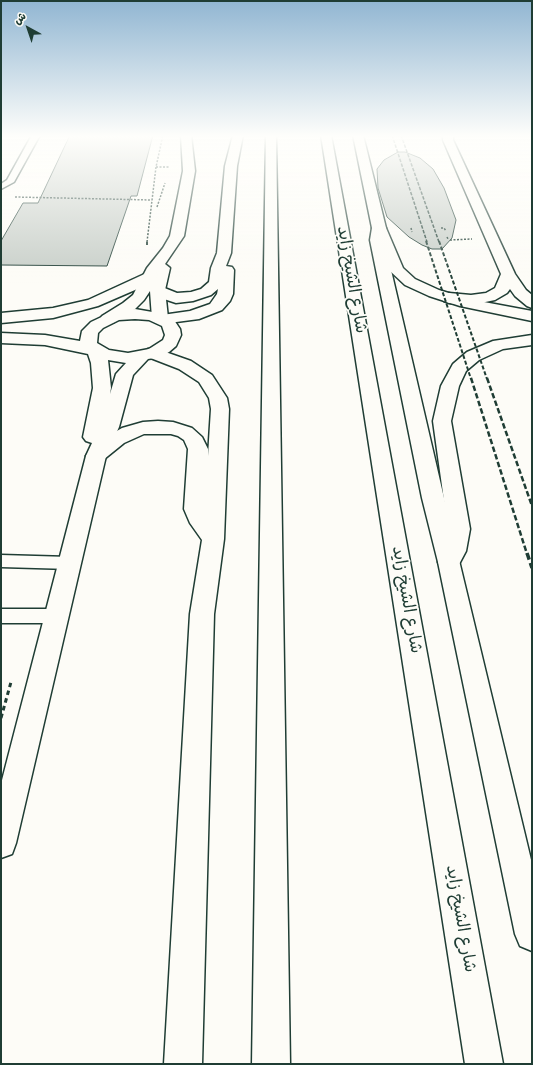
<!DOCTYPE html>
<meta charset="utf-8">
<style>
body{margin:0}
#map{position:relative;width:533px;height:1065px;overflow:hidden;background:#fdfcf7;font-family:"Indie Flower","Playpen Sans Arabic",sans-serif}
canvas{display:block}
.frame{position:absolute;inset:0;border:2px solid #1f3d34;pointer-events:none}
.north{position:absolute;left:8px;top:8px;width:40px;height:40px;-webkit-text-stroke:3px #fdfcf7;paint-order:stroke;rotate:320deg;font-size:11px;font-weight:700;line-height:16px;text-align:center;color:#1f3d34}
.north::after{content:'';display:block;margin:auto;width:14px;height:18px;background:#1f3d34;clip-path:polygon(50% 0,100% 100%,50% 72%,0 100%)}
</style>
<div id="map">
<canvas width="533" height="1065"></canvas>
<div class="frame"></div>
<div class="north">ش</div>
</div>
<script>
const context = document.querySelector('canvas').getContext('2d');
context.lineJoin = 'round';
function paint(path, color) { context.fillStyle = color; context.fill(path, 'evenodd'); }
const poly = rows => new Path2D(rows.map(r => 'M' + r).join(''));
function stroke(path, color, width, dash) { context.strokeStyle = color; context.lineWidth = width; context.lineCap = dash ? 'butt' : 'round'; context.setLineDash(dash || []); context.stroke(path); }
function drawText(font, color, halo, rows, align = 'center') {
  context.font = font + ' "Indie Flower","Playpen Sans Arabic",sans-serif'; context.lineWidth = 3.5; context.setLineDash([]); context.textBaseline = 'middle'; context.strokeStyle = halo; context.fillStyle = color; for (const [text, x, y, turn = 0] of rows) {
    context.save(); context.translate(x, y); context.rotate((+turn || 0) * Math.PI / 180); context.textAlign = isNaN(turn) ? turn : align; if (halo) context.strokeText(text, 0, 0); context.fillText(text, 0, 0); context.restore();
  }
}
const building = poly([
 [70,135,153,135,137,196,131,196,107,266,1,265,1,241,23,203,38,203,70,135],
 [398,152,405,152,420,158,433,169,444,188,456,220,452,238,442,249,432,249,422,245,409,237,387,217,378,188,377,169,384,160,398,152]
]);
const pathFar2 = poly([
 [156,167,169,167],
 [15,197,152,200],
 [157,207,165,183],
 [411,228,412,232],
 [441,228,444,228,446,231],
 [447,237,448,239],
 [450,240,472,239],
 [147,242,156,167,163,135]
]);
const pathFar1 = poly([
 [147,245,147,241]
]);
const path = poly([
 [1,718,11,682]
]);
const service = poly([
 [32,135,40,135,14,182,1,189,1,184,7,180,32,135],
 [1,555,70,557,76,559,78,563,76,567,70,569,1,567,1,555],
 [1,609,57,609,63,611,65,616,63,621,57,623,1,623,1,609]
]);
const minor = poly([
 [181,135,191,135,195,171,184,236,165,264,170,268,165,290,168,318,166,321,160,323,154,321,152,318,150,291,144,300,135,309,114,322,108,324,102,322,100,319,102,316,123,303,133,295,147,268,163,248,170,236,183,171,181,135]
]);
const tertiary = poly([
 [443,135,453,135,453,140,515,274,526,290,532,295,532,308,527,306,515,296,510,289,507,293,495,300,471,305,449,303,444,301,441,298,444,295,449,293,471,295,486,293,495,288,501,274,443,140,443,135],
 [151,271,156,272,158,275,156,278,135,290,98,306,53,318,1,323,1,313,53,308,88,300,151,271],
 [135,309,158,313,174,320,180,329,181,335,176,346,169,352,160,357,148,359,133,375,119,427,106,456,16,843,12,854,1,858,1,784,86,456,92,443,86,441,83,437,93,388,91,363,88,354,45,345,1,343,1,333,45,335,80,341,82,331,91,322,110,313,135,309],
 [135,319,149,320,162,326,165,335,163,340,149,349,128,353,109,350,97,343,98,333,103,328,119,320,135,319],
 [108,360,126,363,116,374,110,394,111,388,108,360]
]);
const secondary = poly([
 [379,224,384,225,386,228,403,268,415,279,439,290,468,299,532,311,532,321,460,306,429,296,405,285,389,270,372,228,374,225,379,224],
 [532,335,532,345,503,349,479,360,466,371,459,386,451,421,470,529,466,551,457,568,449,570,441,568,438,562,444,551,448,529,433,421,441,386,453,364,467,352,493,341,532,335]
]);
const motorway = poly([
 [233,135,243,135,237,166,231,253,226,266,232,267,234,270,233,294,230,301,222,310,199,319,161,324,155,322,153,319,155,316,190,311,210,304,217,294,218,289,211,295,193,301,176,303,161,298,149,290,152,287,157,285,177,293,191,292,201,289,209,282,211,268,217,253,225,166,233,135],
 [266,135,276,135,290,1064,252,1064,266,135],
 [321,135,331,135,503,1064,465,1064,321,135],
 [353,135,363,135,386,228,384,240,444,498,532,864,532,951,520,946,515,934,438,562,422,498,370,240,372,228,353,135],
 [154,348,191,361,212,375,227,398,229,409,224,539,214,614,202,1064,164,1064,190,614,202,540,190,523,184,509,188,449,184,440,178,436,171,434,144,434,124,443,103,460,96,462,89,460,86,456,89,452,110,435,122,428,143,422,158,421,173,422,192,428,202,437,208,449,208,456,211,409,209,398,199,382,179,369,148,357,146,353,148,349,154,348]
]);
const railFar3 = poly([
 [392,135,427,242],
 [401,135,439,242]
]);
const railFar2 = poly([
 [426,241,471,379],
 [439,241,487,379]
]);
const railFar1 = poly([
 [471,378,527,554],
 [487,378,532,506]
]);
const rail = poly([
 [527,553,532,568]
]);
const streetNames = [
 ["شارع الشيخ زايد",350,280,80],
 ["شارع الشيخ زايد",405,600,80],
 ["شارع الشيخ زايد",459,919,80]
];
paint(building, '#c6cdc7');
stroke(building, '#1f3d34', 1);
stroke(service, '#1f3d34', 3);
stroke(minor, '#1f3d34', 3);
stroke(tertiary, '#1f3d34', 3);
stroke(secondary, '#1f3d34', 3);
stroke(motorway, '#1f3d34', 3);
stroke(pathFar2, '#1f3d34', 1.5, [2, 1.5]);
stroke(pathFar1, '#1f3d34', 2, [3, 2]);
stroke(path, '#1f3d34', 3, [4.5, 3.5]);
paint(service, '#fdfcf7');
paint(minor, '#fdfcf7');
paint(tertiary, '#fdfcf7');
paint(secondary, '#fdfcf7');
paint(motorway, '#fdfcf7');
stroke(railFar3, '#1f3d34', 1.5, [3.5, 1.5]);
stroke(railFar2, '#1f3d34', 2, [4, 2]);
stroke(railFar1, '#1f3d34', 2.5, [5.5, 2.5]);
stroke(rail, '#1f3d34', 3.5, [7, 3.5]);
const sky = context.createLinearGradient(0, 0, 0, 284);
sky.addColorStop(0, '#91b6d2');
sky.addColorStop(0.48, '#fefefb');
sky.addColorStop(1, '#fefefb00');
context.fillStyle = sky;
context.fillRect(0, 0, 533, 284);
drawText('17px', '#1f3d34', '#fdfcf7', streetNames);
</script>
